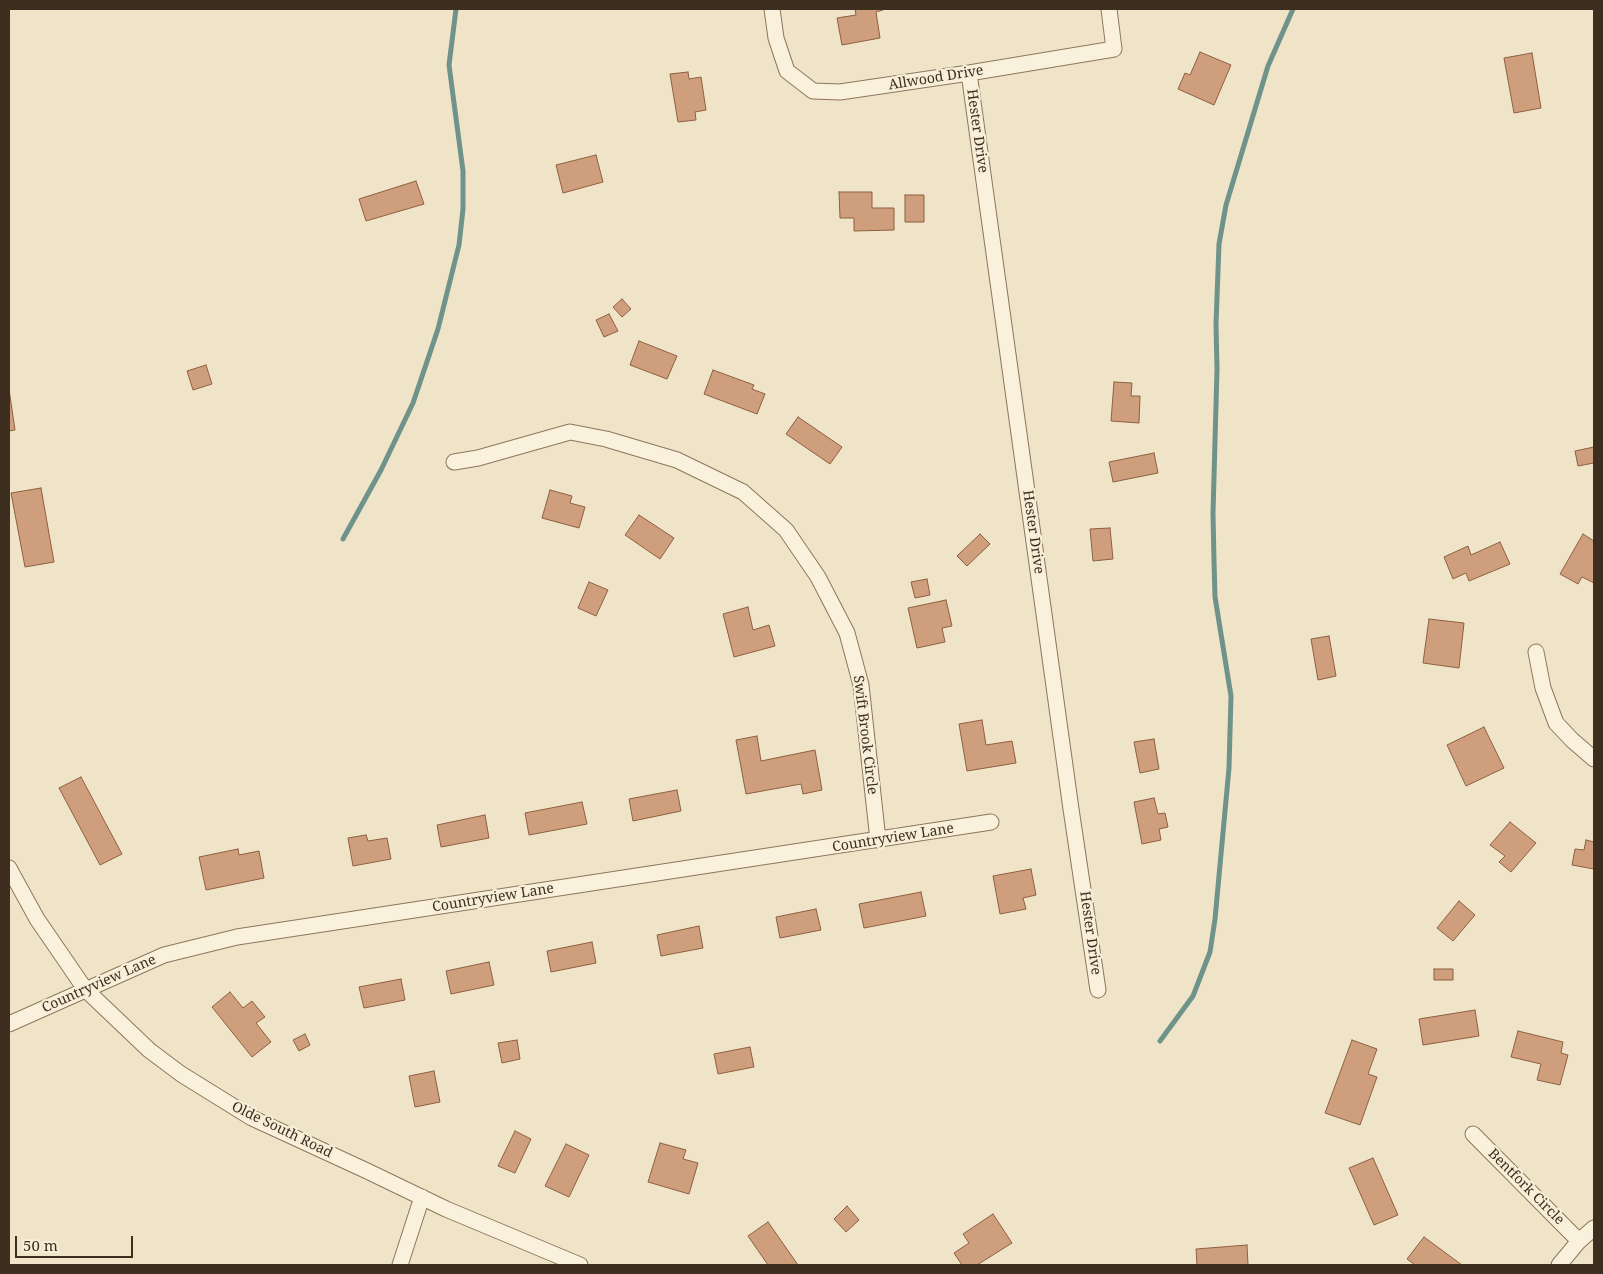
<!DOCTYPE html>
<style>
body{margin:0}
#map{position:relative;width:1603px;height:1274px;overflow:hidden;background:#f0e4c8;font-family:"Noto Serif",serif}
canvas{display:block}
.frame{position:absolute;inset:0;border:10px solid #3d2e20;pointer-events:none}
.scale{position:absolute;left:15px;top:1236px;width:118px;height:22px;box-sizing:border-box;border:2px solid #3d2e20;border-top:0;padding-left:6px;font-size:15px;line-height:18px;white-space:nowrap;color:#3d2e20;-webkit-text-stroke:4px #f7eed8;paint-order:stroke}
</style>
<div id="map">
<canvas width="1603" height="1274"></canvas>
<div class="frame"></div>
<div class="scale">50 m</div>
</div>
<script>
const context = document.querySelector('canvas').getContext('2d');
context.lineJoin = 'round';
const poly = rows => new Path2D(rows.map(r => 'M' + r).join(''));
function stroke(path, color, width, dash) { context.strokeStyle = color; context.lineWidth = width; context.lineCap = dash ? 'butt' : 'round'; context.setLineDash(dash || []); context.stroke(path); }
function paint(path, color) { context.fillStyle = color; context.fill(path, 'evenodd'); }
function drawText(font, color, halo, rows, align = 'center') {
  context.font = font + ' "Noto Serif",serif'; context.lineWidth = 4.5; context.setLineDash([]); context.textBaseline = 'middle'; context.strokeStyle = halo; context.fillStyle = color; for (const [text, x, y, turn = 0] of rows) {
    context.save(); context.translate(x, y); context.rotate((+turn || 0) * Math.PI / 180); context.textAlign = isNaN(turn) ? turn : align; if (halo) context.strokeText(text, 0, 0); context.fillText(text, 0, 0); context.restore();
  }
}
const stream = poly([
 [343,539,381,470,413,403,438,329,459,245,463,209,463,171,449,65,456,9],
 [1160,1041,1193,996,1210,952,1215,919,1229,768,1231,696,1215,597,1214,561,1213,513,1217,369,1216,324,1219,244,1226,205,1268,66,1293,9]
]);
const building = poly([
 [855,9,883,9,883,10,876,12,880,38,842,45,837,18,856,15,855,9],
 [1200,52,1231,65,1214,105,1178,89,1185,73,1190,75,1200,52],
 [1532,53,1541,108,1514,113,1504,58,1532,53],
 [688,72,689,79,701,77,706,110,695,112,696,120,678,122,670,74,688,72],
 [596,155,603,182,563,193,556,165,596,155],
 [416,181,424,204,366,221,359,199,416,181],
 [839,192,872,192,872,208,894,208,894,230,854,231,854,218,840,218,839,192],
 [905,195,924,195,924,222,905,222,905,195],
 [622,299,631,309,622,317,613,307,622,299],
 [609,314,618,331,604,337,596,320,609,314],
 [639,341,677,356,667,379,630,365,639,341],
 [206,365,212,384,193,390,187,371,206,365],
 [713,370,754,385,752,389,765,394,757,414,704,394,713,370],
 [1114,382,1132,383,1131,396,1140,396,1139,423,1111,421,1114,382],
 [9,389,15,430,9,431,9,389],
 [798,417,842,447,830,464,786,434,798,417],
 [1594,447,1594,463,1578,466,1575,451,1594,447],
 [1154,453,1158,473,1113,482,1109,462,1154,453],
 [41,488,54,562,25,567,11,493,41,488],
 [550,490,572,496,570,503,585,507,579,528,542,518,550,490],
 [639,515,674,538,660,559,625,535,639,515],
 [1110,528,1113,559,1093,561,1090,529,1110,528],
 [980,534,990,544,967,566,957,556,980,534],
 [1583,534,1594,541,1594,583,1582,577,1578,584,1560,574,1583,534],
 [1500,542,1510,564,1469,581,1466,573,1453,579,1444,557,1468,546,1471,555,1500,542],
 [927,579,930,595,915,598,911,582,927,579],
 [589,582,608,590,596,616,578,608,589,582],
 [946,600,952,626,942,628,945,642,917,648,908,608,946,600],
 [748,607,753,630,769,625,775,646,734,657,723,614,748,607],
 [1429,619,1464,623,1459,668,1423,663,1429,619],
 [1329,636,1336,676,1318,680,1311,639,1329,636],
 [982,720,986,745,1012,741,1016,763,967,771,959,724,982,720],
 [1484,727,1504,768,1466,786,1447,745,1484,727],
 [757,736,761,761,815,750,822,790,803,794,801,784,746,794,736,740,757,736],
 [1154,739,1159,769,1140,773,1134,742,1154,739],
 [81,777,122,854,100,865,59,788,81,777],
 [677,790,681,811,633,821,629,799,677,790],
 [1154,798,1158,814,1165,813,1168,827,1159,829,1161,840,1142,844,1134,802,1154,798],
 [582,802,587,824,529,835,525,813,582,802],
 [485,815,489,838,441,847,437,825,485,815],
 [1510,822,1536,843,1511,872,1499,862,1505,856,1490,845,1510,822],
 [366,835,368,841,387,838,391,859,353,866,348,838,366,835],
 [1586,840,1594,842,1594,869,1572,865,1575,849,1584,850,1586,840],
 [238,849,239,855,259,851,264,878,206,890,199,857,238,849],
 [1031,869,1036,895,1023,898,1026,909,1000,914,993,876,1031,869],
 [921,892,926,916,864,928,859,904,921,892],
 [1459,901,1475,915,1453,941,1437,928,1459,901],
 [816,909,821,930,780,938,776,917,816,909],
 [699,926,703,948,661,956,657,935,699,926],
 [592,942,596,963,551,972,547,951,592,942],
 [489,962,494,985,451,994,446,971,489,962],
 [1434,969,1453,969,1453,980,1434,980,1434,969],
 [401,979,405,1000,364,1008,359,987,401,979],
 [230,992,243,1008,252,1001,265,1017,256,1023,271,1042,252,1057,212,1007,230,992],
 [1475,1010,1479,1036,1423,1045,1419,1019,1475,1010],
 [1518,1031,1563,1042,1561,1053,1568,1055,1560,1085,1537,1080,1541,1064,1511,1057,1518,1031],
 [305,1034,310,1045,299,1051,293,1040,305,1034],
 [517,1040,520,1059,502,1063,498,1043,517,1040],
 [1352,1040,1377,1049,1368,1074,1377,1077,1360,1125,1325,1113,1352,1040],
 [750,1047,754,1067,718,1074,714,1054,750,1047],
 [434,1071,440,1102,415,1107,409,1076,434,1071],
 [515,1131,531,1139,515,1173,498,1166,515,1131],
 [660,1143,686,1150,683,1159,698,1163,689,1194,648,1182,660,1143],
 [566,1144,589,1155,569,1197,545,1186,566,1144],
 [1373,1158,1398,1215,1374,1225,1349,1168,1373,1158],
 [847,1206,859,1220,846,1232,834,1219,847,1206],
 [993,1214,1012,1243,977,1265,962,1265,954,1253,969,1243,963,1234,993,1214],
 [768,1222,798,1265,768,1265,748,1236,768,1222],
 [1424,1237,1462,1265,1415,1265,1407,1259,1424,1237],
 [1247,1245,1248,1265,1197,1265,1196,1249,1247,1245]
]);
const minor = poly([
 [772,9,776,38,787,71,813,91,840,92,969,73,1114,49,1109,9],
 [969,73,1071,809,1098,990],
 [454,462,478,458,570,432,606,439,677,460,743,492,786,530,818,577,847,633,861,685,878,840],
 [1536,652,1543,688,1556,723,1572,740,1594,759],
 [9,868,37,919,85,989,149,1050,181,1074,252,1118,365,1170,446,1209,580,1265],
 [9,1024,164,955,237,937,991,822],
 [1473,1134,1579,1241],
 [400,1265,422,1197],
 [1559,1265,1579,1241,1594,1228]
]);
const streetNames = [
 ["Allwood Drive",936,78,-9],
 ["Hester Drive",977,131,82],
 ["Hester Drive",1033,532,82],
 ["Swift Brook Circle",865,735,83],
 ["Countryview Lane",893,838,-9],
 ["Countryview Lane",493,898,-9],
 ["Hester Drive",1090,933,82],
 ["Countryview Lane",99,984,-24],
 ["Olde South Road",282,1130,26],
 ["Bentfork Circle",1526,1187,45]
];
stroke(stream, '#6f938a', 5);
paint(building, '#cf9f7d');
stroke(building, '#8d5f41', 1);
stroke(minor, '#8d765c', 17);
stroke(minor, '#faf1dc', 15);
drawText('14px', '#3d2e20', '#f7eed8', streetNames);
</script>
